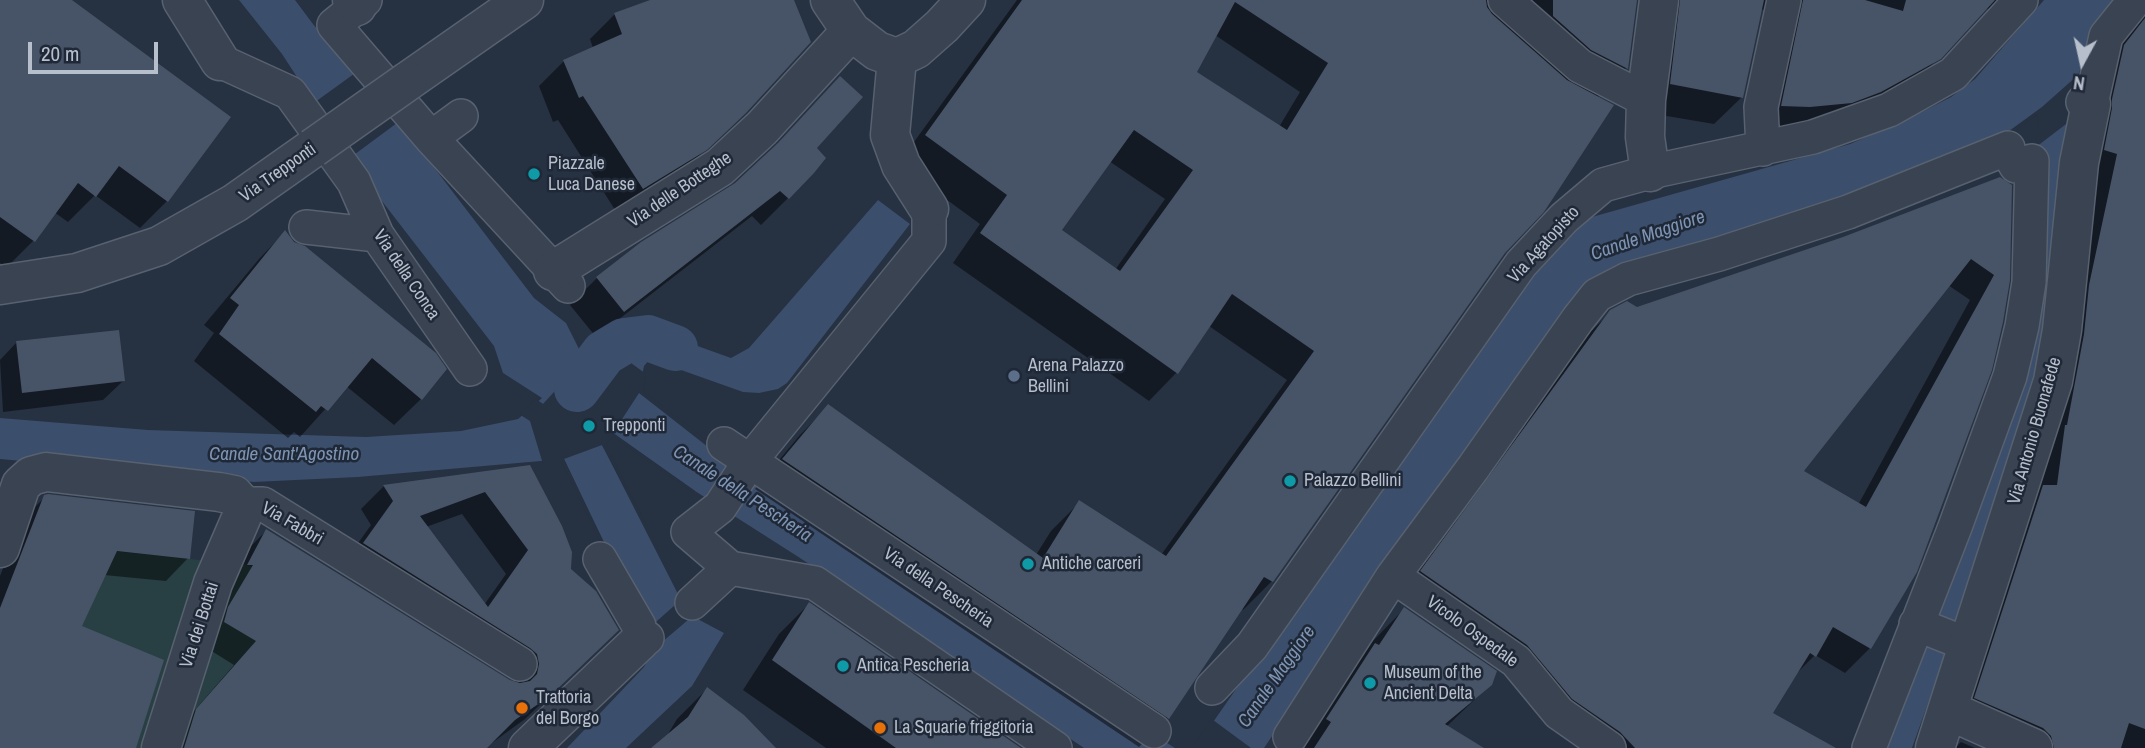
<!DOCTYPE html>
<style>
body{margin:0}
#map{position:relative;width:2145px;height:748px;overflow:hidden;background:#263142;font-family:"Archivo Narrow",sans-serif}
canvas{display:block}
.north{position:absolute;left:2047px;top:28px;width:70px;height:70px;-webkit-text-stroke:5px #1f2837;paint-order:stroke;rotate:188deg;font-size:19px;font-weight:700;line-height:28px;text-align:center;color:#b7bfcc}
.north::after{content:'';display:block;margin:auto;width:24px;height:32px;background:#b7bfcc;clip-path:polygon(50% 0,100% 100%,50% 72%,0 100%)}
.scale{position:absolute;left:28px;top:42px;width:130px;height:32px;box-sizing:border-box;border:4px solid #b7bfcc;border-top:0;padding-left:9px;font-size:21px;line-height:24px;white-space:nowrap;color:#b7bfcc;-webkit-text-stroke:5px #1f2837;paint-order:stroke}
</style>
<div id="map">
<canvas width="2145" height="748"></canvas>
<div class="north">N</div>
<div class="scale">20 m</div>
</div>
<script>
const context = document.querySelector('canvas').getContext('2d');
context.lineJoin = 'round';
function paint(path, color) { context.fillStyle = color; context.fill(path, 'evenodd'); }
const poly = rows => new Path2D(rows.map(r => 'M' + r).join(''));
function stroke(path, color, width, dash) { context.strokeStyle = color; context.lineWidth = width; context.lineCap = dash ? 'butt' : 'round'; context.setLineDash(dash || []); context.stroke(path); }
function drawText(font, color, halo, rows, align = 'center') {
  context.font = font + ' "Archivo Narrow",sans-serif'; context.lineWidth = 5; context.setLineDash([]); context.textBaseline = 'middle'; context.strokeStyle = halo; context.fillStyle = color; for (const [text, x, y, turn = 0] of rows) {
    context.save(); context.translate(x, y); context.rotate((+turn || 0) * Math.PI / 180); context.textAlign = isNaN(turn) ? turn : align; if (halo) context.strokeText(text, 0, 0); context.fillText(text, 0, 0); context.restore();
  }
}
const green = poly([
 [95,549,247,565,303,581,398,748,17,748]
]);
const water = poly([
 [239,0,295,0,313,24,410,136,534,298,566,323,583,357,619,352,613,339,631,322,731,358,749,348,878,200,910,224,787,383,778,389,759,393,743,392,650,359,644,366,639,392,738,468,1175,748,1084,748,800,558,695,491,613,433,602,445,679,596,692,616,724,633,692,686,626,748,567,748,644,667,655,648,564,459,358,477,254,482,0,459,0,418,148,430,366,437,461,431,518,419,542,398,503,373,494,346,354,165,282,54],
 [2044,0,2120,0,2097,27,2078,75,2063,147,2042,352,1955,628,1912,748,1887,748,2017,369,2042,108,2001,137,1900,179,1646,262,1395,555,1264,748,1195,748,1483,334,1568,234,1592,217,1850,144,1910,118,1951,97,1975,79]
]);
const pier = poly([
 [358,71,401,120,347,160,311,105],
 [2078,75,2070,121,2036,147,2038,114,2003,140,2001,137,2042,107],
 [573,330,584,353,612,349,646,374,643,391,720,450,717,454,639,393,613,433,695,491,693,493,613,437,606,445,649,529,602,445,564,459,608,553,606,554,562,463,543,464,530,421,519,414,536,399,543,404,586,357],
 [684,597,695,614,655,648,648,629],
 [1223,700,1226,702,1213,720,1251,748,1192,748]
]);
const shadow = poly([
 [0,0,69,0,167,201,140,228,95,195,68,222,54,212,33,241,6,268,0,263],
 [654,0,792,0,719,137,679,174,617,213,558,120,553,122,539,86,564,61,593,48,590,39,615,14],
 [1017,0,1635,0,1626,68,1597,98,1504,252,1272,581,1243,610,1241,608,1167,718,1139,747,755,489,800,435,828,407,1036,555,1051,531,1080,502,1161,555,1287,380,1209,326,1177,372,1149,401,953,263,980,224,898,164],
 [1215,35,1300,92,1279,127,1194,72],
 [1109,161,1165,199,1115,270,1059,231],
 [1654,0,2003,0,1995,8,1985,9,1911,86,1852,120,1754,133,1769,13,1761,9,1742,97,1714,124,1643,112],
 [2145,13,2145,748,1994,748,1947,727,2014,516,2096,75],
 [840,78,815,148,824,158,788,198,761,225,752,216,596,337,570,305,597,278,642,243,736,184,764,159],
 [2000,179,2008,280,1915,572,1870,648,1845,673,1815,655,1792,678,1770,714,1790,748,1583,748,1502,670,1397,597,1585,337,1611,312,1637,309,1843,239],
 [1948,285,1970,300,1858,505,1801,472],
 [285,232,421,399,394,425,346,386,300,437,294,432,288,438,194,361,214,333,204,325,259,259],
 [17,342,123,381,103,400,3,412,0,360],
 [529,466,569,570,594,653,525,719,485,748,169,748,174,734,234,665,202,645,206,631,232,588,226,587,243,554,266,531,516,684,515,679,341,567,371,525,361,509,384,486],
 [462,514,506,574,484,605,426,527],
 [45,497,188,558,166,581,104,575,80,627,134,748,0,748,0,576,22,520],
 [809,604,1018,748,826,748,743,690,779,634],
 [1404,609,1491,684,1446,727,1480,748,1298,748,1344,677,1358,663,1373,641],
 [707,689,773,748,654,748,665,739,677,719],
 [1961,742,1975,748,1955,748]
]);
const canal = poly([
 [577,389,604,353,624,341,648,338,675,348]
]);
const building = poly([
 [0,0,72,0,231,117,168,202,119,166,96,197,78,183,35,242,0,217],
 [650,0,794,0,811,42,746,113,707,150,643,189,583,96,579,98,563,60,622,34,614,13],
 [1022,0,1486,0,1487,7,1492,14,1567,80,1614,105,1544,212,1505,253,1273,582,1264,577,1169,719,782,459,828,404,1043,558,1079,500,1166,556,1314,351,1232,294,1178,374,980,233,1007,195,925,135],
 [1235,2,1328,63,1287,130,1197,72],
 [1134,130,1193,170,1120,271,1062,230],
 [1553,0,1637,0,1628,69,1591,50,1553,16],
 [1680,0,1764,0,1743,98,1670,84],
 [1803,0,1865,0,1903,11,1906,0,1995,0,1941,59,1881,92,1852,103,1810,107,1781,106],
 [2145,18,2145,729,2129,723,2121,748,2054,748,2051,736,2043,728,1974,698,2043,485,2057,485,2065,425,2067,425,2084,334,2089,285,2117,154,2104,150,2112,108,2112,99,2124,45],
 [840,76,863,97,817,148,826,158,814,173,789,199,780,191,624,312,596,277,641,242,735,183,778,143],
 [2000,177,2012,185,2010,280,2003,322,1992,370,1917,572,1871,649,1833,627,1816,657,1810,653,1773,713,1836,748,1635,748,1620,732,1572,699,1527,645,1420,571,1610,310,1627,301,1637,307,1843,237],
 [1971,259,1994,275,1866,507,1804,471],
 [285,230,294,242,305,246,436,353,447,369,422,400,372,358,328,411,321,406,316,412,219,334,239,305,230,298],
 [119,330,125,381,22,393,16,341],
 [530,465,562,526,572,552,571,569,596,591,619,630,550,696,515,720,487,748,184,748,196,709,256,641,224,622,228,607,253,565,247,565,266,529,510,680,520,683,530,681,537,674,539,664,537,654,530,648,363,543,393,501,383,485],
 [485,492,528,550,488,607,420,516],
 [48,494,195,511,190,559,117,551,82,626,164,660,136,748,0,748,0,608,44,495],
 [809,602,1021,748,896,748,772,660],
 [1404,607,1497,671,1492,685,1445,724,1484,748,1314,748,1331,722,1326,719,1375,643,1379,645],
 [707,687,744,715,776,748,651,748,688,717]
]);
const pedestrian = poly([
 [365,0,334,25,431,138,568,286],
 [1505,0,1580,66,1646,100],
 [220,61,290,93,354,182,377,235,470,369],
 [2083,102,2091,104,2106,36,2135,0],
 [431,138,461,116],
 [1763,149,1761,107,1784,0],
 [306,227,377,235],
 [724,444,1154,731],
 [242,504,263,504,520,664],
 [600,559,639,626,640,641,647,638],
 [730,568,688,532,720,507,750,461,929,241,929,209],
 [1393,576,1516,661,1559,713,1609,748],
 [692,603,730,568,815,583,1055,748],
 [1916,624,1969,645],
 [1212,688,1252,646,1521,264,1564,218,1603,185,1650,172,1813,137,1889,110,1953,74,2021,0],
 [1290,737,1393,576,1473,468,1578,319,1597,295,1628,279,1719,254,1848,212,2008,148],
 [1869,748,1955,527,2010,376,2022,326,2029,282,2032,161,2016,166,2007,150]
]);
const minor = poly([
 [182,0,220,61],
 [352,0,357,6],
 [830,0,851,31,877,51,897,58,916,49,942,26,966,0],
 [897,58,890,135,901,165,929,209],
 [1650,172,1645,137,1646,100,1659,0],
 [553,271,720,167,762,128,851,31],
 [0,548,21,485,31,476,46,472,219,492,234,495,242,504,242,516,213,583,161,748],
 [1948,710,2033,748],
 [528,748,640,641],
 [1935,748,2053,381,2062,330,2079,163,2091,104]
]);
const tertiary = poly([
 [408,81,524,0],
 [0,285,77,273,159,246,235,203,313,148]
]);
const tertiaryBridge = poly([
 [313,148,408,81]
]);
const markers = [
 [534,174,7,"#0f9aa8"],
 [1014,376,7,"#5c6f8a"],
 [589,426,7,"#0f9aa8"],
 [1290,481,7,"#0f9aa8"],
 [1028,564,7,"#0f9aa8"],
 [843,666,7,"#0f9aa8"],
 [1370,683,7,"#0f9aa8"],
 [522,708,7,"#e8710a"],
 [880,728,7,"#e8710a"]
];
const poiNames = [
 ["Piazzale",548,164],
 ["Luca Danese",548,185],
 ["Arena Palazzo",1028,366],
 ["Bellini",1028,387],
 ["Trepponti",603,426],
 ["Palazzo Bellini",1304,481],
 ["Antiche carceri",1042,564],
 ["Antica Pescheria",857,666],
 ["Museum of the",1384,673],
 ["Ancient Delta",1384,694],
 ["Trattoria",536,698],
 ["del Borgo",536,719],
 ["La Squarie friggitoria",894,728]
];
const streetNames = [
 ["Via Trepponti",278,173,-35],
 ["Via delle Botteghe",680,190,-34],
 ["Via Agatopisto",1544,245,-48],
 ["Via della Conca",406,275,56],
 ["Via Antonio Buonafede",2035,431,-74],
 ["Via Fabbri",292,524,30],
 ["Via della Pescheria",938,588,34],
 ["Via dei Bottai",200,625,-72],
 ["Vicolo Ospedale",1472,632,36]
];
const waterNames = [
 ["Canale Maggiore",1648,236,-19],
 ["Canale Sant'Agostino",284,455],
 ["Canale della Pescheria",742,494,33],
 ["Canale Maggiore",1277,677,-55]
];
paint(green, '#284043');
paint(water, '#3b4e6b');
paint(pier, '#263142');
paint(shadow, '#0007');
stroke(canal, '#3b4e6b', 46);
paint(building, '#475467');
stroke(pedestrian, '#58616f', 36);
stroke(minor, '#58616f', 41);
stroke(tertiary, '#58616f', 41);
stroke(pedestrian, '#3a4352', 33);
stroke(minor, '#3a4352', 38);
stroke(tertiary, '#3a4352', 38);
stroke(tertiaryBridge, '#58616f', 41, []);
stroke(tertiaryBridge, '#3a4352', 38);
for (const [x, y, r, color] of markers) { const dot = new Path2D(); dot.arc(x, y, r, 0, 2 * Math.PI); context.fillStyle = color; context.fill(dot); stroke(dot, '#1f2837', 2.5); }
drawText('18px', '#b7bfcc', '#1f2837', poiNames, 'left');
drawText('18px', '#b7bfcc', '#1f2837', streetNames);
drawText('italic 19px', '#7e94b3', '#1f2837', waterNames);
</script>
